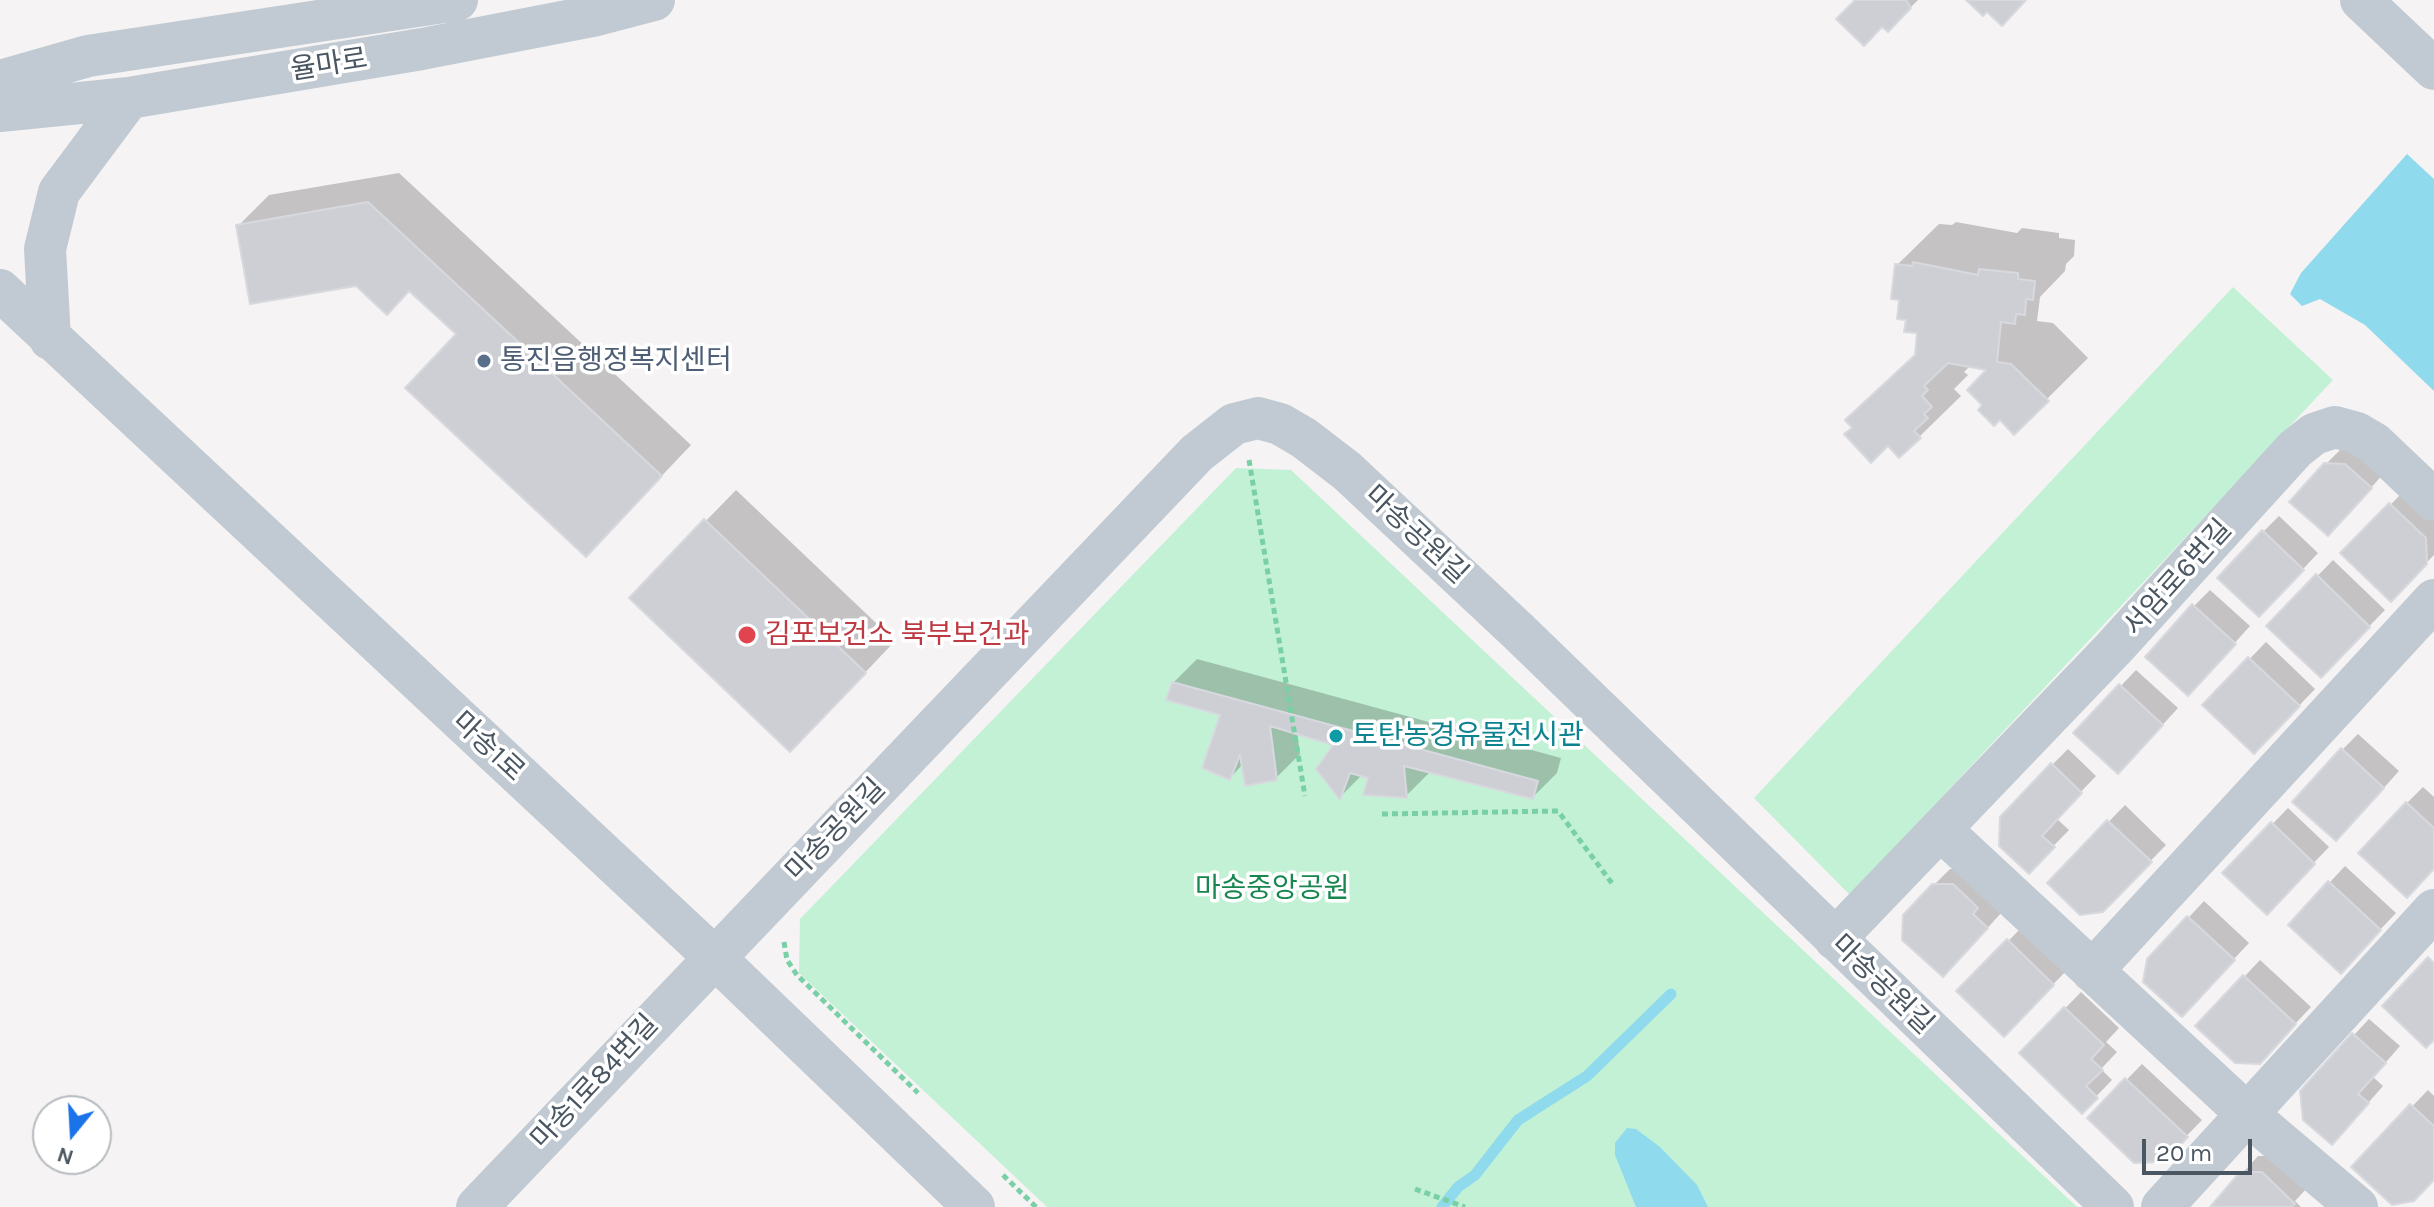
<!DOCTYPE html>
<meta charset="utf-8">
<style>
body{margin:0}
#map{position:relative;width:2434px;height:1207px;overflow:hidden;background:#f5f3f3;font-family:Karla,sans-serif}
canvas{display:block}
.north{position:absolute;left:32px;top:1095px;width:80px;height:80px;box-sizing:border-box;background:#fff;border:2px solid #b7bbc0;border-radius:50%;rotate:198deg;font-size:22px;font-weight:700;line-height:32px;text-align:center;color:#4a5661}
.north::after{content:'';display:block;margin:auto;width:28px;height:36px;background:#1a73e8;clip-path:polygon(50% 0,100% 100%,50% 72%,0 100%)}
.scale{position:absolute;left:2142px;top:1139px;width:110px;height:36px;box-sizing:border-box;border:4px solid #4a5661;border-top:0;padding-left:10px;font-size:24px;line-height:28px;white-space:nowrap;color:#4a5661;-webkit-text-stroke:6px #fff;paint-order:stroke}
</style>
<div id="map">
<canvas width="2434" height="1207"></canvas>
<div class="north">N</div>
<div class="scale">20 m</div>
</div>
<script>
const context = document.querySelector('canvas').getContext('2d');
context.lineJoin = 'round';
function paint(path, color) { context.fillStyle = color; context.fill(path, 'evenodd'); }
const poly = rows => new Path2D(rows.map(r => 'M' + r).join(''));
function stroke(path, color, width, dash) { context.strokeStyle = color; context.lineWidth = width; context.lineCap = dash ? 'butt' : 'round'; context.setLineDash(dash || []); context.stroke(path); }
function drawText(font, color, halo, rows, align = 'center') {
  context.font = font + ' Karla,"Noto Sans KR",sans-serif'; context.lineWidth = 7; context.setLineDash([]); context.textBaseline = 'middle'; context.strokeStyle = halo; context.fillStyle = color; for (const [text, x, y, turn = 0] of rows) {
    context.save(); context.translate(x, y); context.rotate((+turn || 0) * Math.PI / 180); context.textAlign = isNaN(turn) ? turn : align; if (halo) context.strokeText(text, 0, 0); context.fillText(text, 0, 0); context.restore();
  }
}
const green = poly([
 [2233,287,2333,380,1850,895,1754,798],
 [1236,468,1291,470,2077,1207,1047,1207,799,973,800,919]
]);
const water = poly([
 [2407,154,2434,179,2434,391,2365,325,2320,299,2302,306,2290,294,2301,273],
 [1627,1128,1636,1129,1660,1147,1697,1185,1708,1207,1636,1207,1615,1155,1615,1143]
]);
const shadow = poly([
 [1858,0,1918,0,1888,30],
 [399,173,691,445,616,524,459,334,410,289,356,284,238,226,269,195],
 [1956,222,2017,233,2022,228,2059,233,2059,238,2075,240,2074,256,2066,264,2065,271,2040,297,2037,321,2053,323,2088,358,2014,432,1985,405,1990,369,1971,365,1964,372,1968,375,1954,389,1961,396,1919,437,1888,444,1854,427,1848,420,1917,353,1920,331,1908,318,1901,298,1897,265,1939,224,1952,225],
 [2342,448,2386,471,2344,518,2325,465],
 [2406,489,2434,515,2434,555,2391,599,2343,553],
 [736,490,895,641,821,719,631,598],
 [2279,516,2318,553,2275,599,2263,532],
 [2333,560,2385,610,2321,676,2269,626],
 [2210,590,2250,626,2204,677,2194,606],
 [2266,642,2315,689,2270,736,2205,705],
 [1197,659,1561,758,1557,773,1533,797,1430,772,1406,796,1363,774,1340,797,1336,744,1297,732,1300,754,1276,778,1243,764,1230,778,1222,713,1173,683],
 [2136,670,2178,708,2134,756,2076,733],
 [2358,734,2399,771,2352,823,2342,750],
 [2068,749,2096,776,2056,818,2069,830,2029,871,2052,765],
 [2423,787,2434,797,2434,868,2407,803],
 [2125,805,2166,845,2102,911,2049,883],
 [2288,808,2329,847,2282,896,2225,873],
 [2345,866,2396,913,2356,955,2291,924],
 [1950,869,1970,869,2003,911,1959,959,1933,886],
 [2204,901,2249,943,2197,998,2149,960],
 [2024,925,2069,968,2004,1035,1959,991],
 [2260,960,2311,1007,2275,1045,2198,1026],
 [2081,992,2119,1028,2106,1042,2117,1052,2101,1069,2112,1080,2082,1111,2022,1053],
 [2369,1019,2400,1046,2373,1077,2383,1086,2347,1127,2354,1035],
 [2142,1064,2202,1120,2163,1160,2090,1117],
 [2428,1090,2434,1096,2434,1178,2354,1167],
 [2258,1156,2278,1156,2309,1186,2295,1201,2301,1207,2212,1207]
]);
const stream = poly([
 [1442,1207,1458,1187,1475,1175,1518,1120,1587,1076,1671,994]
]);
const building = poly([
 [1855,0,1906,0,1911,8,1888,32,1882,27,1864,46,1836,19,1855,0],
 [1966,0,2026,0,2002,26,1987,12,1983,16,1966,0],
 [368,202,662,476,586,557,405,388,456,334,409,291,387,315,356,286,250,304,236,225,368,202],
 [1913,262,1978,275,1979,269,2018,273,2018,279,2035,281,2033,300,2026,299,2025,315,2016,314,2015,324,2001,322,1997,362,2011,364,2049,401,2014,435,2000,420,1994,426,1978,410,1982,405,1967,390,1986,370,1948,363,1924,386,1928,390,1922,396,1932,407,1924,414,1928,418,1914,431,1921,438,1899,458,1888,446,1871,463,1844,434,1852,428,1845,420,1915,355,1917,333,1904,332,1906,320,1897,319,1899,300,1891,299,1895,264,1912,266,1913,262],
 [2324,463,2345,464,2372,488,2328,536,2289,502,2324,463],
 [2389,503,2426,538,2427,564,2391,602,2340,553,2389,503],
 [704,519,866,673,790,752,629,598,704,519],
 [2262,530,2304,570,2259,617,2217,578,2262,530],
 [2316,574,2370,627,2321,678,2266,626,2316,574],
 [2192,604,2236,644,2188,696,2145,657,2192,604],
 [2248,657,2300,706,2254,754,2202,705,2248,657],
 [1172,682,1538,781,1533,799,1404,766,1407,798,1363,795,1368,778,1350,773,1340,800,1316,769,1333,745,1270,726,1277,780,1245,786,1240,755,1230,780,1202,768,1220,715,1166,700,1172,682],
 [2119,684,2163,725,2118,774,2073,733,2119,684],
 [2341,748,2384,788,2336,841,2292,802,2341,748],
 [2051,763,2082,793,2042,836,2055,847,2029,874,1999,846,2000,817,2051,763],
 [2406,802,2434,828,2434,869,2407,898,2358,853,2406,802],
 [2107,820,2152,862,2103,912,2080,915,2047,883,2107,820],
 [2271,822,2315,864,2267,915,2222,873,2271,822],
 [2328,881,2381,930,2341,974,2288,925,2328,881],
 [1932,884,1953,884,1978,908,1973,914,1988,928,1943,977,1902,940,1903,915,1932,884],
 [2187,916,2235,960,2182,1017,2143,982,2147,959,2187,916],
 [2007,939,2054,985,2004,1037,1956,991,2007,939],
 [2428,957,2434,963,2434,1040,2426,1048,2382,1006,2428,957],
 [2243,975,2296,1024,2260,1064,2235,1063,2195,1026,2243,975],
 [2064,1007,2104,1045,2091,1059,2103,1070,2086,1086,2098,1098,2082,1114,2019,1053,2064,1007],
 [2352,1033,2386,1063,2358,1094,2369,1103,2332,1145,2303,1120,2300,1091,2352,1033],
 [2125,1078,2188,1137,2164,1162,2134,1163,2087,1118,2125,1078],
 [2410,1104,2434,1126,2434,1180,2414,1201,2392,1205,2351,1167,2410,1104],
 [2240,1172,2262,1172,2295,1204,2291,1207,2210,1207,2240,1172]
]);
const path = poly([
 [1249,460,1305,796],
 [1382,814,1558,811,1614,886],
 [784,942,787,960,797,975,918,1093],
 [1003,1175,1036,1207],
 [1415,1189,1465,1207]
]);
const minor = poly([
 [2361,0,2434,69],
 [0,81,88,56,457,0],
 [0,111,129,98,422,49,593,16,654,0],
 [0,290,714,957,974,1207],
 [50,339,45,249,59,192,129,98],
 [1941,830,2247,1114,2357,1207],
 [1835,939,2113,649,2295,449,2314,434,2335,427,2357,433,2374,443,2434,500],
 [2092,971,2434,600],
 [477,1207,1197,453,1234,424,1258,418,1280,424,1304,438,1347,471,1519,632,2113,1207],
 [2162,1207,2434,910]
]);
const markers = [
 [484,361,8,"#5c6f8a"],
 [747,635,10,"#e0444e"],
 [1336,736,8,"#0f9aa8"]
];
const streetNames = [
 ["율마로",329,65,-9],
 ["마송공원길",1416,535,43],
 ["서암로6번길",2178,578,-48],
 ["마송1로",488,747,43],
 ["마송공원길",836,830,-46],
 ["마송공원길",1882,985,44],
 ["마송1로84번길",595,1082,-47]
];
const serviceNames = [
 ["통진읍행정복지센터",500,361]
];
const healthNames = [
 ["김포보건소 북부보건과",765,635]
];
const cultureNames = [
 ["토탄농경유물전시관",1352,736]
];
const parkNames = [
 ["마송중앙공원",1272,889]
];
paint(green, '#c3f1d5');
paint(water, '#90daee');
paint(shadow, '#0003');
stroke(stream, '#90daee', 11);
paint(building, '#cdcfd5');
stroke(building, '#d7d9de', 2);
stroke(path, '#7ad0a6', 5, [6, 4]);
stroke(minor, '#c1cad2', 42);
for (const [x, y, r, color] of markers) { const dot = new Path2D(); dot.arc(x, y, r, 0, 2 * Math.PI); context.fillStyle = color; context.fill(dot); stroke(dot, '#fff', 3); }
drawText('28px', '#4a5661', '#fff', streetNames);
drawText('28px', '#4e5e75', '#fff', serviceNames, 'left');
drawText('28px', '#be3a42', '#fff', healthNames, 'left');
drawText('28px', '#0d838f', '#fff', cultureNames, 'left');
drawText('28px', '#17864f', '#fff', parkNames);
</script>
